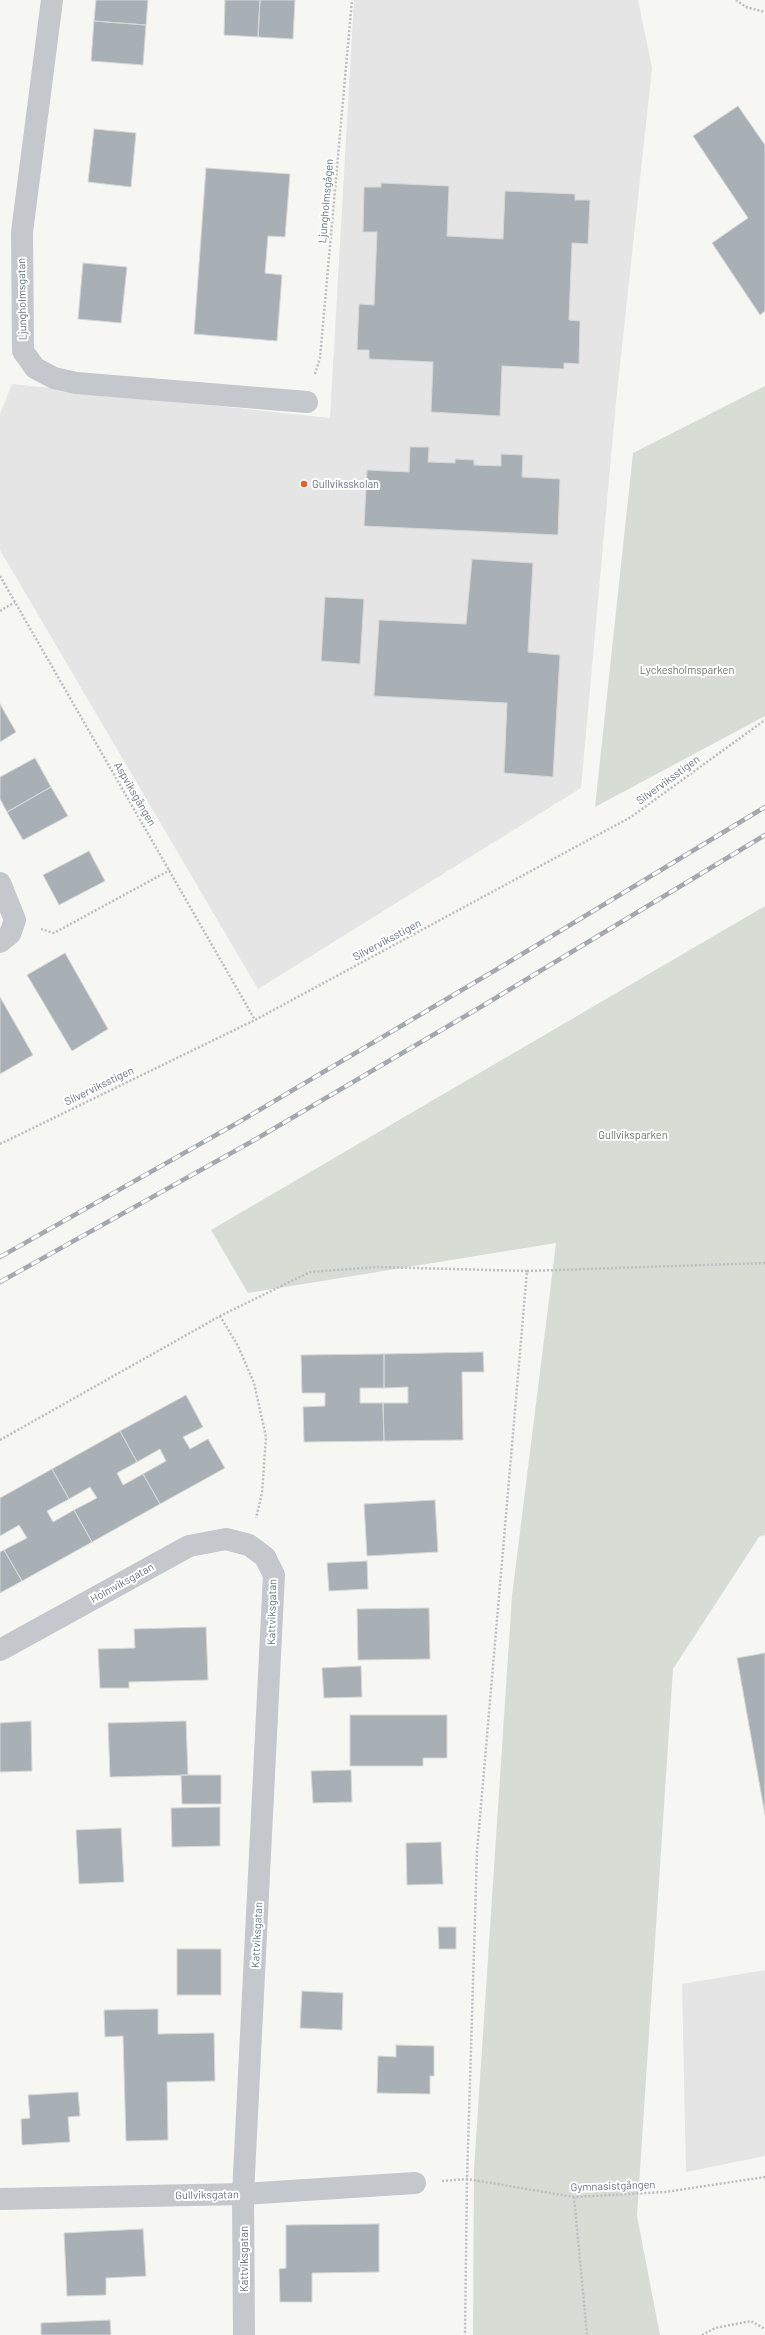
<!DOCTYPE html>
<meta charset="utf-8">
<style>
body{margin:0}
canvas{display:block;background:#f6f6f3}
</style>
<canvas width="765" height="2335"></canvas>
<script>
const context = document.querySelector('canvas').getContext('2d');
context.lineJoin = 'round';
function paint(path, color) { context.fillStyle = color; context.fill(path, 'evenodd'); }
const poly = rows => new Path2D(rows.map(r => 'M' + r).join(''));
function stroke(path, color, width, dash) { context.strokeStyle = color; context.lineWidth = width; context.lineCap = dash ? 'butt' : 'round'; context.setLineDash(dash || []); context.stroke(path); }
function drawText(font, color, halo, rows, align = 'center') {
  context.font = font + ' Barlow,sans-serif'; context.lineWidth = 4; context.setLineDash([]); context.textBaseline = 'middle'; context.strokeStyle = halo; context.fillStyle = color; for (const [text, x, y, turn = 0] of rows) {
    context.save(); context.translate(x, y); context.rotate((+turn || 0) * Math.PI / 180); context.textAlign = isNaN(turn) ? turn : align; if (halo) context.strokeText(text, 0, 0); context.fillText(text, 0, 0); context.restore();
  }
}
const built = poly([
 [354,0,638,0,652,68,616,402,581,788,258,989,0,550,0,414,12,384,330,418],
 [765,1970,765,2156,686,2172,682,1984]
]);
const green = poly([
 [765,386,765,716,595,807,633,453],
 [765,906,765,1535,759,1537,673,1669,637,2216,660,2335,473,2335,474,2169,512,1596,556,1243,248,1293,211,1230]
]);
const building = poly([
 [96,0,148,0,146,25,94,21,96,0],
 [225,0,260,0,258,37,224,35,225,0],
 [260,0,295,0,293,39,258,37,260,0],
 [94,21,146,25,143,65,91,61,94,21],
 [738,106,765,145,765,311,760,315,712,243,748,218,693,136,738,106],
 [94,129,136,133,131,187,88,182,94,129],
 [206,168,290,174,285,237,268,236,265,273,282,275,277,341,194,334,206,168],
 [381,183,449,186,447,236,503,239,505,191,575,194,575,200,590,200,588,244,572,243,569,320,580,321,579,364,564,363,564,369,502,366,500,416,431,412,433,362,369,359,369,350,357,350,359,304,374,305,377,232,363,232,364,187,381,187,381,183],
 [83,263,127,267,121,323,78,319,83,263],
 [410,447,429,447,428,462,455,463,455,459,474,460,474,465,501,466,501,454,523,455,522,477,560,479,558,535,364,526,367,470,409,472,410,447],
 [472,559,533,563,528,652,560,655,553,777,504,773,507,703,374,696,379,620,466,624,472,559],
 [325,597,364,599,360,664,321,661,325,597],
 [0,704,16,732,0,742,0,704],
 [35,758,51,787,7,812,0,799,0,777,35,758],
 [51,787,68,816,23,840,7,812,51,787],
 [89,851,105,881,59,905,43,875,89,851],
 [65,953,108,1029,72,1051,27,975,65,953],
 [0,997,33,1055,0,1074,0,997],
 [483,1352,484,1372,462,1372,463,1440,384,1441,383,1403,408,1403,408,1387,384,1388,384,1354,483,1352],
 [384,1354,384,1388,360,1388,360,1403,383,1403,384,1441,304,1442,303,1407,325,1406,325,1393,302,1393,301,1355,384,1354],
 [186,1395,203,1427,183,1437,190,1449,208,1439,225,1468,160,1504,143,1474,166,1461,160,1449,137,1462,120,1431,186,1395],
 [120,1431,137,1462,117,1473,123,1485,143,1474,160,1504,92,1542,74,1510,97,1498,90,1487,69,1499,52,1469,120,1431],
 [52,1469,69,1499,47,1511,53,1522,74,1510,92,1542,22,1581,4,1550,27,1538,19,1525,0,1536,0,1498,52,1469],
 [435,1500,438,1552,367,1556,364,1504,435,1500],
 [4,1550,22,1581,0,1593,0,1552,4,1550],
 [367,1561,368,1589,329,1591,327,1563,367,1561],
 [429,1608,430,1659,358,1660,357,1609,429,1608],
 [206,1627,208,1680,129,1682,129,1688,100,1688,98,1649,135,1648,134,1629,206,1627],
 [765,1653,765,1815,737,1658,765,1653],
 [361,1666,362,1697,324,1698,322,1668,361,1666],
 [350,1715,447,1715,447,1758,423,1758,423,1766,350,1766,350,1715],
 [31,1721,32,1771,0,1772,0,1723,31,1721],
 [186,1721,188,1775,110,1777,108,1723,186,1721],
 [351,1770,352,1802,313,1803,311,1771,351,1770],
 [181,1775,221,1775,221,1804,182,1804,181,1775],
 [220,1807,220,1846,172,1847,171,1808,220,1807],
 [121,1828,124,1882,79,1884,76,1830,121,1828],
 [441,1842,443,1884,407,1885,406,1843,441,1842],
 [438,1927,456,1927,456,1949,439,1949,438,1927],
 [177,1949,221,1949,221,1995,177,1995,177,1949],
 [302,1991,343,1993,342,2030,300,2028,302,1991],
 [158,2009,158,2034,214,2033,215,2081,167,2082,168,2140,126,2141,123,2036,105,2037,104,2010,158,2009],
 [396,2045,434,2046,434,2076,430,2076,430,2094,377,2093,378,2056,396,2057,396,2045],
 [78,2092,80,2116,68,2117,70,2142,22,2145,21,2119,30,2118,28,2095,78,2092],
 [379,2224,379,2272,312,2273,312,2302,280,2302,279,2269,286,2268,286,2225,379,2224],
 [143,2229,146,2276,106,2278,106,2295,67,2296,64,2233,143,2229],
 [110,2320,111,2335,41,2335,41,2323,110,2320]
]);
const path = poly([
 [736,0,746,7,765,12],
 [315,374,320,358,352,0],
 [0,576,255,1020],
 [0,611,15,602],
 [41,929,54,933,170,870],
 [0,1144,255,1020,631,817,765,720],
 [527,1271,765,1263],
 [220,1316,238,1346,254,1383,266,1437,262,1493,256,1518],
 [0,1440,220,1316,310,1272,377,1267,527,1271,477,1852,467,2179,465,2335],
 [442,2181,467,2179,574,2197,665,2192,765,2177],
 [574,2197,587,2335],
 [702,2335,715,2328,751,2321,765,2329]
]);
const street = poly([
 [52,0,22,232,23,351,35,368,54,378,76,383,307,402],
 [0,883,15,920,10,934,0,942],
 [0,1650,189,1546,226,1539,249,1545,265,1557,274,1575,243,2194,244,2335],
 [0,2199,243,2194,415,2183]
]);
const rail = poly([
 [0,1257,239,1122,499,968,765,807],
 [0,1282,251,1142,484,1005,765,835]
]);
const markers = [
 [304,484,4,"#dd652c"]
];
const streetNames = [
 ["Ljungholmsgågen",326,201,-85],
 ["Ljungholmsgatan",22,299,-91],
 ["Silverviksstigen",668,780,-36],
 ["Aspviksgången",135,794,60],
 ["Silverviksstigen",387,940,-28],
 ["Silverviksstigen",99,1086,-26],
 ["Holmviksgatan",122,1583,-29],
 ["Kattviksgatan",272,1612,-89],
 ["Kattviksgatan",257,1935,-87],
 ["Gymnasistgången",613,2186,-2],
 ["Gullviksgatan",207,2195,-1],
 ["Kattviksgatan",244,2259,-90]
];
const poiNames = [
 ["Gullviksskolan",312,484]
];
const parkNames = [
 ["Lyckesholmsparken",687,670],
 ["Gullviksparken",633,1135]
];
paint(built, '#e4e5e4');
paint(green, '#d7ddd4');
paint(building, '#a9b0b5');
stroke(building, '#d7d8d6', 1);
stroke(path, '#bcbec0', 2.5, [2, 2]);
stroke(street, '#c4c7cb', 22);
stroke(rail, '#a3a8ae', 4.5);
stroke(rail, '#fff', 3, [9]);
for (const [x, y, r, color] of markers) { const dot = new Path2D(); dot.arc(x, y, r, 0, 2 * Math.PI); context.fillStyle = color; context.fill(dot); stroke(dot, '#fff', 1.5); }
drawText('11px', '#667483', '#fff', streetNames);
drawText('11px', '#667483', '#fff', poiNames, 'left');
drawText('11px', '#677a65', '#fff', parkNames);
</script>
